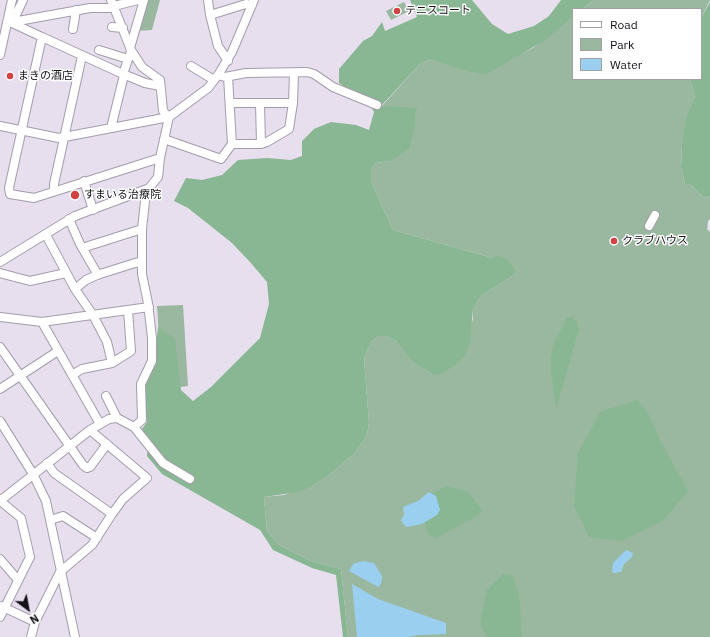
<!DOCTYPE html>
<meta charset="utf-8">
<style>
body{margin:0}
#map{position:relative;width:710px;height:637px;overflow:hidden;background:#e7deee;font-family:"IBM Plex Sans",sans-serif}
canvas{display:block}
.legend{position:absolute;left:572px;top:8px;width:130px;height:72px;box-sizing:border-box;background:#fff;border:1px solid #a1a0a2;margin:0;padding:5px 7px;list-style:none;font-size:12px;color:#141117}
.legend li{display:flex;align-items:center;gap:8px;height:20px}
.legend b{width:20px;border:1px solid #a1a0a2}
.north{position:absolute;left:8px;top:589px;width:40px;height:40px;-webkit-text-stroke:3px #fff;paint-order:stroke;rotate:148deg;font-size:11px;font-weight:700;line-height:16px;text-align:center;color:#141117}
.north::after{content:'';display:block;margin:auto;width:14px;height:18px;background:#141117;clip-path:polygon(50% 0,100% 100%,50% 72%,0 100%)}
</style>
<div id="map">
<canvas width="710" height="637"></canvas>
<ul class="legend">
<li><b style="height:5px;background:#fff"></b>Road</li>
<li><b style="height:11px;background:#9ab7a0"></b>Park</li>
<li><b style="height:11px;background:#9acfef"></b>Water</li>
</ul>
<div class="north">N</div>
</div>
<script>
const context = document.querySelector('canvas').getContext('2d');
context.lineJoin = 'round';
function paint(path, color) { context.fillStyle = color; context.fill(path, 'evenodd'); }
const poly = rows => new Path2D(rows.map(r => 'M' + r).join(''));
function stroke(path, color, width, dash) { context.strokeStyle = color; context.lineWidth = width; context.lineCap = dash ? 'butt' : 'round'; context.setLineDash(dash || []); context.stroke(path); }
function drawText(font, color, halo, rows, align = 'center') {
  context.font = font + ' "IBM Plex Sans","Noto Sans JP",sans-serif'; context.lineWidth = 3; context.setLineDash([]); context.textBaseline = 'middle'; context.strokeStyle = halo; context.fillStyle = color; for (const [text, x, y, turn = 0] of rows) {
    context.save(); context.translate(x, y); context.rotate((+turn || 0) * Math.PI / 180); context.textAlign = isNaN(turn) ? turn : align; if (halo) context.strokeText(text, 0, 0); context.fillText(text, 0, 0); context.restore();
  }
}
const green = poly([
 [145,0,160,0,152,30,136,31],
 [593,0,710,0,701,18,701,9,582,9],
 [404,2,409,11,391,20,386,11],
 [573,17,573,79,690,79,695,95,682,144,681,167,685,184,690,184,704,198,710,196,710,219,708,221,707,229,710,232,710,637,348,637,341,569,311,561,279,545,267,531,264,497,284,495,312,486,328,476,355,453,367,435,369,423,364,358,372,341,379,336,386,336,396,341,413,361,422,368,432,374,439,374,458,364,473,319,473,308,478,301,482,295,517,273,493,258,393,230,371,182,371,169,376,163,391,161,415,124,415,113,381,107,420,64,425,61,432,60,478,74,533,48],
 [183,305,188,386,173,388,159,336,157,306]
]);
const forest = poly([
 [410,0,472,0,492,24,508,34,534,26,549,16,561,0,593,0,582,9,573,9,573,17,544,41,486,74,478,74,463,70,432,60,425,61,420,64,381,106,418,108,415,113,415,124,409,149,391,161,376,163,371,169,371,182,393,230,493,258,498,256,507,259,517,273,482,295,478,301,473,309,470,341,466,354,458,364,439,375,432,374,422,368,413,362,396,341,386,336,379,336,372,341,364,358,369,423,367,435,355,453,328,476,312,486,298,492,264,497,267,531,279,545,311,561,341,569,348,637,343,637,336,575,312,568,273,550,260,530,162,474,147,456,148,440,142,429,147,422,143,386,154,365,158,327,175,339,181,390,193,401,211,387,260,338,269,304,267,282,250,262,232,243,188,208,174,201,186,178,202,180,222,175,238,160,267,158,291,160,302,156,302,141,314,129,331,122,356,125,369,130,374,112,368,102,339,83,339,69,363,41,372,36,382,22,385,31,417,17],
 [710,2,710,196,704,198,690,184,685,184,681,167,682,144,686,119,695,96,690,79,701,79,701,18],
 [572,317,577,322,579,329,556,409,550,362,553,345,567,318],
 [638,400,649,415,659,438,688,491,663,521,621,541,589,537,574,506,578,452,601,411],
 [445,486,468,491,482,510,477,516,436,538,428,535,423,515,430,495],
 [503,574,512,575,519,593,522,637,486,637,480,623,487,590]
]);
const water = poly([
 [429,492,436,496,440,510,437,515,422,524,407,527,404,525,401,520,404,515,403,507,418,501],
 [626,550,633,553,632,557,624,564,621,572,613,573,612,571,613,563],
 [363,561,374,563,382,576,381,584,378,587,349,571,353,564],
 [352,584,378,599,446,623,446,634,418,635,408,637,357,637]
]);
const minor = poly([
 [23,0,12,23,42,37],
 [111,0,131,50,142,67,160,80,163,111,169,117],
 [208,0,210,15,246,4,252,5],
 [114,6,138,0],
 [210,15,218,46,228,61],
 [7,23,90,8,114,8],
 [112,27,123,28],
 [73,29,76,10],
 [130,48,144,0],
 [99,50,128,59],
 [0,55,12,0],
 [191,66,214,80],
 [123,74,130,54],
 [218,75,225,77,246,73,307,72,314,74,333,87,377,105],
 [228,77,232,144],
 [231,103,293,103],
 [260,104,261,144],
 [0,126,59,138,169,117,208,88,218,75,232,52,254,0],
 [111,128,124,75],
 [164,139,221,159,232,144,261,144,267,142,289,129,293,103,294,73],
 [160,158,34,198,10,194,9,188,42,37,123,74,145,83,160,86],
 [84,181,93,210],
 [54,191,54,184,82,56],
 [69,219,80,244,98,275],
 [649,226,655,215],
 [46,235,75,289,93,315,107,342,112,363],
 [82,248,142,229],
 [0,262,75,216,147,189],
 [0,273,30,281,66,273],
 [75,289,86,280,97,275,135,263,142,262],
 [0,317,42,322,149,307],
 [42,322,100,424],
 [0,347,83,465,87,468,90,467,107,444],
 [72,375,82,369,112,363,131,351,128,310],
 [0,389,58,351],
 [106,396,117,418],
 [0,421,33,474,46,501,75,637],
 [134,427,142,420,141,384,152,361,152,338,148,303,142,274,142,229,146,192,158,177,160,158,169,117],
 [90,430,147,478,123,499,112,514],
 [0,499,4,504,21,518,30,557,0,617],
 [1,500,90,430,109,419,117,418,134,427,163,463,190,479],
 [50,520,63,516,97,538],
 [0,559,18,580],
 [1,606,35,622],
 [31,637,35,622,60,572,92,545,112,514,54,473,47,463]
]);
const markers = [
 [397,11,4,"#d14242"],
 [10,76,4,"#d14242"],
 [75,195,5,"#d14242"],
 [614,241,4,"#d14242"]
];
const poiNames = [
 ["テニスコート",405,11],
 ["まきの酒店",18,76],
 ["すまいる治療院",84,195],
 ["クラブハウス",622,241]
];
paint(green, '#9ab7a0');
paint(forest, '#89b793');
paint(water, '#9acfef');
stroke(minor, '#a49cab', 10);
stroke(minor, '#fff', 8);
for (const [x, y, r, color] of markers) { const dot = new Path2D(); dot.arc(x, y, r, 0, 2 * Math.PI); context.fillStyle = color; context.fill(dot); stroke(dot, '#fff', 1.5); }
drawText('11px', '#141117', '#fff', poiNames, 'left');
</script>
